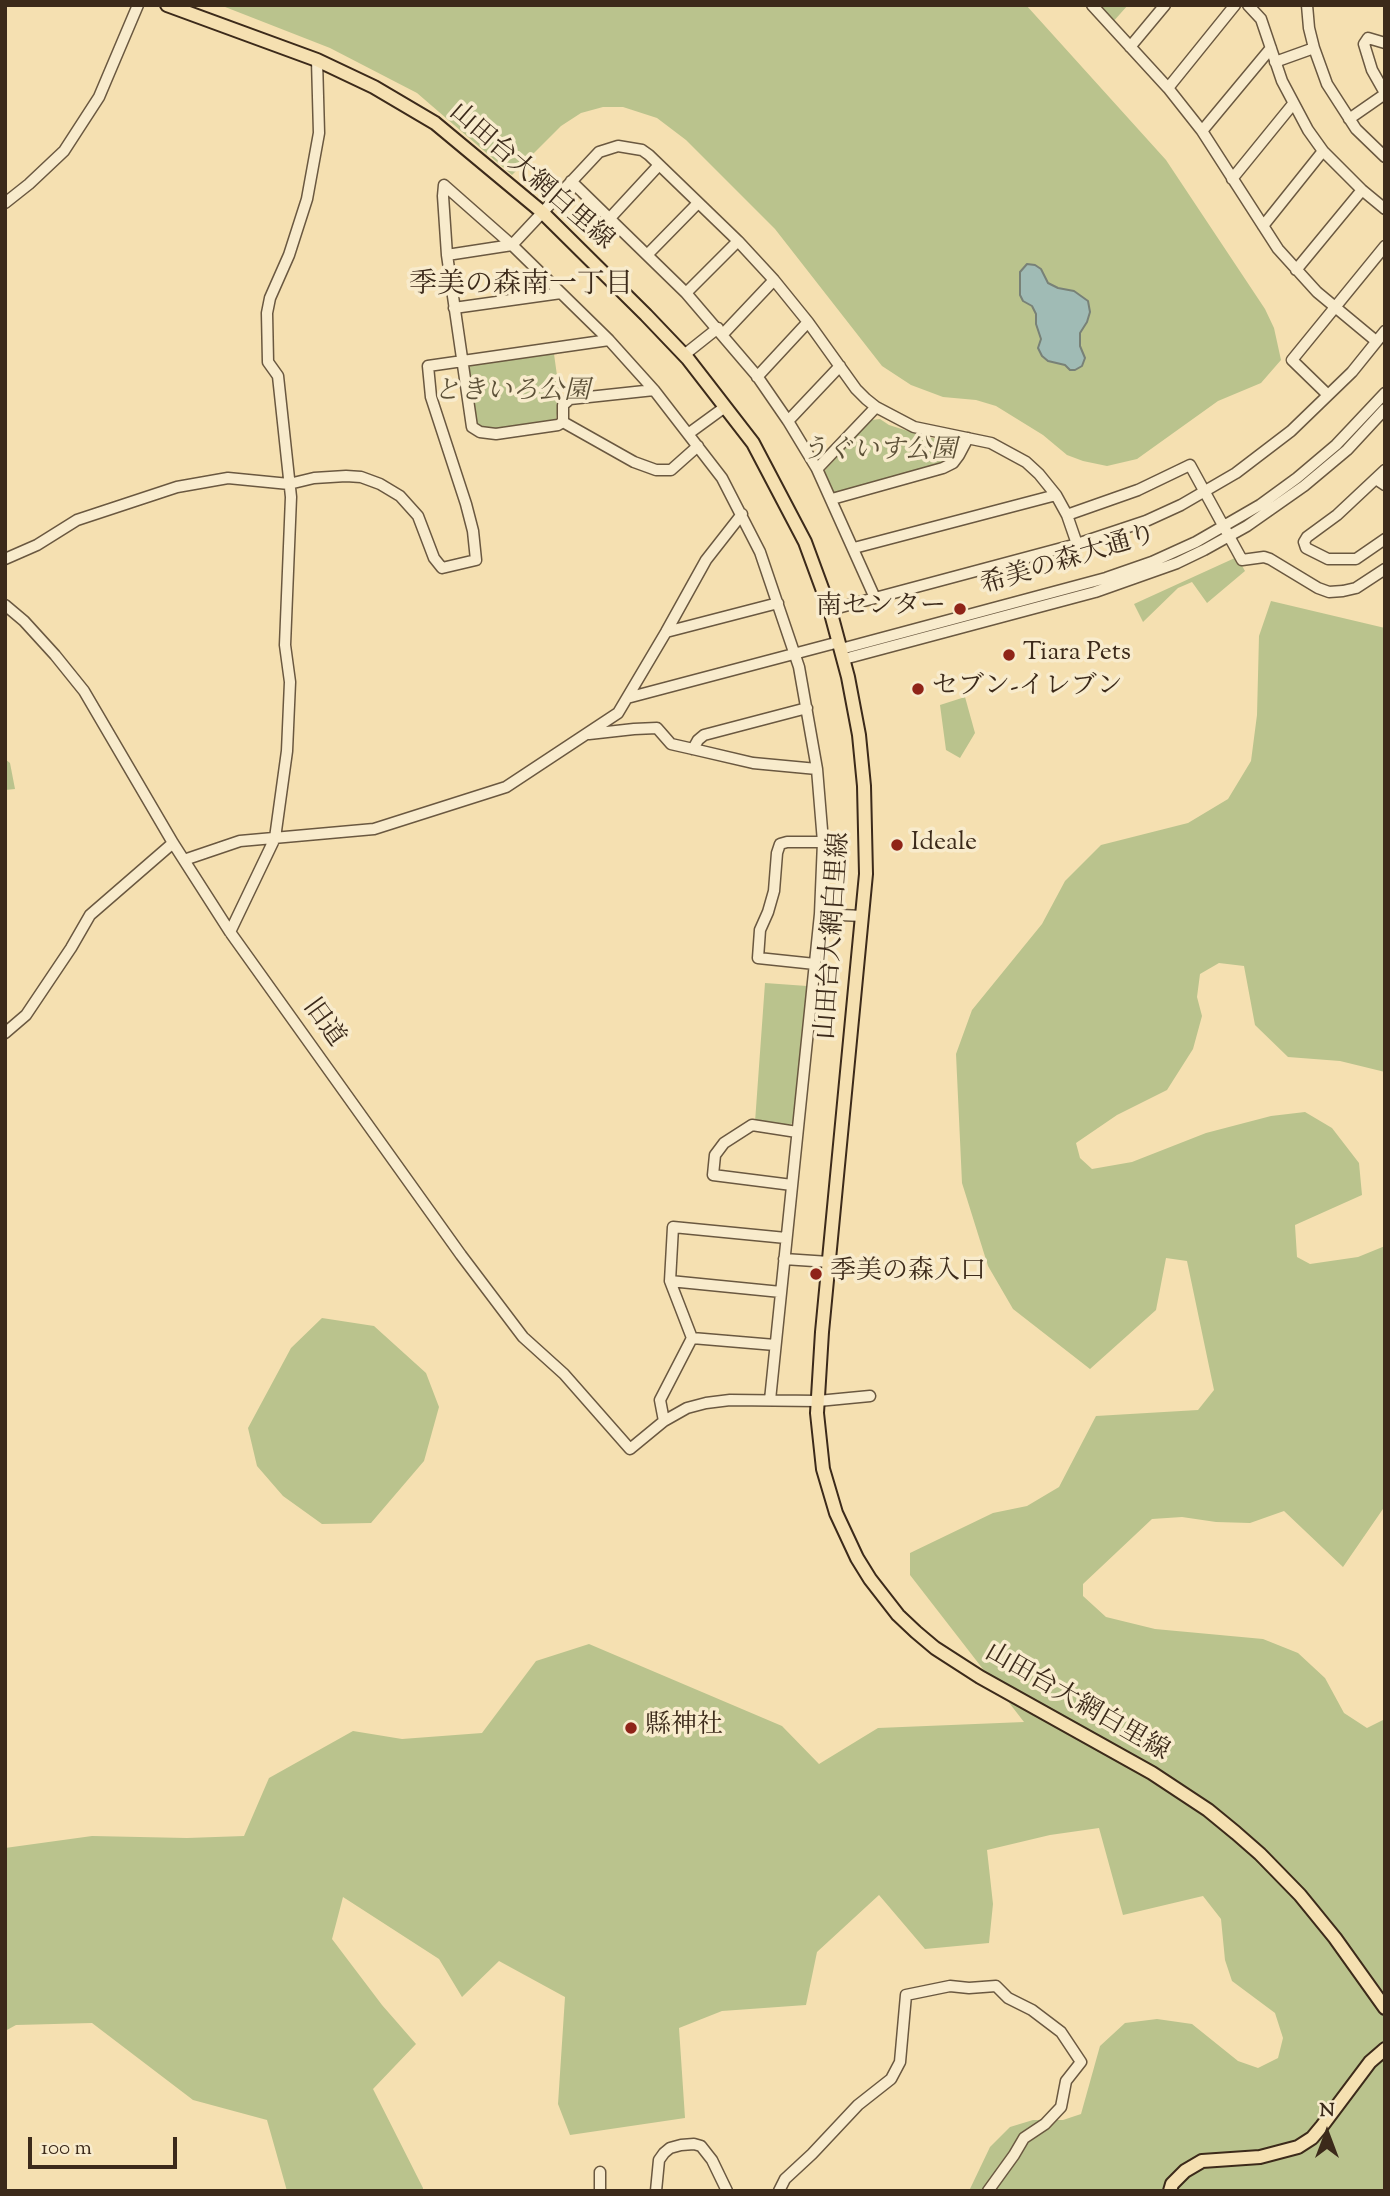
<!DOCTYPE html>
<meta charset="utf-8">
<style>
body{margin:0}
#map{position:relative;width:1390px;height:2196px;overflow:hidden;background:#f5e0b1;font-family:"Sorts Mill Goudy",serif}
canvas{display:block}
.frame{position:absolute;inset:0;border:7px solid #3c2a1a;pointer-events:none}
.north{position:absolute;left:1292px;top:2098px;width:70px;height:70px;-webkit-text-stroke:5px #f8ebcc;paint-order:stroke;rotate:0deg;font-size:19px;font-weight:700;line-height:28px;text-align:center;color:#3c2a1a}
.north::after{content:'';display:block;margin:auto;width:24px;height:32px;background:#3c2a1a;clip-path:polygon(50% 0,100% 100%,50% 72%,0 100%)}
.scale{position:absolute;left:28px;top:2137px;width:149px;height:32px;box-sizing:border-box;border:4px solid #3c2a1a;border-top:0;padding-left:9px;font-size:21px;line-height:24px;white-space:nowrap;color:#3c2a1a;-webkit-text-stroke:5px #f8ebcc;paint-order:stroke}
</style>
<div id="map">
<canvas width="1390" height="2196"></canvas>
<div class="frame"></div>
<div class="north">N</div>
<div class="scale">100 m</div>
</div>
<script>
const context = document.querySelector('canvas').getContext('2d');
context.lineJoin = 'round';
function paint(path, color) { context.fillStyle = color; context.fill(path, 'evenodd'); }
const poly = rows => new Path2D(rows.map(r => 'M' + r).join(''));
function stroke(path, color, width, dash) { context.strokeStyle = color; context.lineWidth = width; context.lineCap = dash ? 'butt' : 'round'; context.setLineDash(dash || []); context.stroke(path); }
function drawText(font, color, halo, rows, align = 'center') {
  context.font = font + ' "Sorts Mill Goudy","Noto Serif JP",serif'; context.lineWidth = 7; context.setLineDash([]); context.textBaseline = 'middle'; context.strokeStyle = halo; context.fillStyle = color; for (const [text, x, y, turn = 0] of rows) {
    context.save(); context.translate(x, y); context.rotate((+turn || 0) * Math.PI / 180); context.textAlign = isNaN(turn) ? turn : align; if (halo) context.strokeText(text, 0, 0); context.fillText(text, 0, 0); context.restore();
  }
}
const green = poly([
 [220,5,1026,5,1166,160,1265,309,1274,328,1281,360,1261,383,1218,401,1137,459,1107,466,1083,461,1067,455,1043,435,996,406,976,400,943,397,911,385,882,366,775,229,686,140,657,118,623,107,603,107,581,113,561,126,512,175,417,93,330,48],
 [1096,5,1128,5,1112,23],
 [554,354,560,397,556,419,551,424,491,431,477,426,468,369,471,365],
 [880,419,889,425,927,437,954,442,957,445,956,451,944,464,840,493,832,492,824,475,825,470,871,420],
 [1237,557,1245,571,1207,603,1192,582,1178,588,1143,622,1134,604],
 [1271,601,1385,628,1385,1072,1340,1061,1288,1057,1255,1025,1244,966,1219,963,1200,974,1197,997,1202,1016,1193,1049,1167,1090,1117,1115,1076,1143,1080,1158,1092,1169,1132,1162,1206,1133,1271,1116,1305,1112,1332,1128,1359,1163,1362,1195,1295,1225,1297,1257,1310,1264,1358,1257,1385,1246,1385,1506,1343,1567,1284,1511,1250,1523,1216,1522,1182,1517,1152,1519,1083,1584,1083,1596,1106,1617,1155,1629,1263,1639,1298,1653,1325,1678,1344,1713,1367,1728,1383,1720,1385,1713,1385,2191,969,2191,990,2147,1010,2127,1033,2120,1063,2120,1081,2114,1100,2046,1125,2023,1157,2019,1192,2024,1238,2061,1258,2068,1278,2058,1283,2038,1275,2013,1232,1981,1225,1960,1221,1919,1203,1896,1123,1915,1099,1828,1050,1835,987,1850,993,1904,989,1943,925,1949,879,1895,817,1952,806,2005,722,2011,679,2028,685,2118,570,2135,558,2104,565,1997,499,1961,462,1997,439,1959,343,1897,332,1939,382,2005,416,2044,373,2089,423,2188,423,2191,287,2191,267,2120,193,2100,92,2023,16,2025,5,2031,5,1848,92,1836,187,1838,244,1836,269,1778,353,1731,402,1739,482,1733,536,1661,589,1644,782,1726,819,1764,878,1728,1024,1722,910,1575,910,1553,993,1513,1027,1506,1059,1487,1096,1416,1198,1410,1214,1390,1187,1261,1166,1258,1156,1310,1090,1369,1013,1309,988,1266,962,1183,956,1054,972,1010,1042,924,1065,881,1101,845,1188,823,1228,799,1251,761,1257,715,1259,636],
 [965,697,975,733,960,758,946,750,940,705],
 [5,759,10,763,15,789,5,790],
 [765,983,807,986,794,1121,790,1125,755,1122],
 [322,1318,374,1326,426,1373,439,1407,424,1461,371,1523,322,1524,283,1496,257,1466,248,1428,291,1348]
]);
const water = poly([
 [1027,264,1035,265,1041,269,1048,283,1058,288,1074,291,1088,301,1090,312,1087,322,1080,333,1080,346,1085,358,1082,366,1075,370,1070,370,1065,365,1048,361,1042,356,1038,348,1041,339,1036,324,1036,314,1032,306,1023,301,1020,295,1020,272,1027,264]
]);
const minor = poly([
 [1092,5,1168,88,1202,131,1278,249,1317,292,1376,341],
 [1248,5,1261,19,1282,81,1308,130,1323,151,1362,190,1385,209],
 [1307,5,1309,28,1314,48,1327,84,1356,129,1385,157],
 [1385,43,1368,38,1364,44,1372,70,1385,93],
 [1130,47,1165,5],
 [1275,62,1314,48],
 [1168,88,1235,5],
 [1349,119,1385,94],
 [1202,131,1271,48],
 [1232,179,1293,104],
 [571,181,686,293,757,376,788,421,817,469,875,598,1077,544,1146,521,1181,505,1236,473,1291,431,1352,372,1385,331],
 [5,203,29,184,64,151,99,97,138,5],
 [610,218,659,165],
 [1263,226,1323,151],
 [447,255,512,245,599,152,618,146,642,150,649,155,738,241,774,280,808,322,856,389,866,399,876,407,914,427,991,443,1026,462,1039,474,1056,495,1067,515,1077,544],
 [647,255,698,203],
 [1296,270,1362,190],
 [686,293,738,241],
 [454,308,561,293],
 [723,334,774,280],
 [684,355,718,328],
 [757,377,808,322],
 [654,390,570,399,563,405,563,422,634,462,656,470,671,470,698,446],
 [1328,395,1292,360,1385,246],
 [788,421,840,366],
 [563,422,558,425,496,434,480,432,472,427,447,255,443,196,444,185,512,245,609,340,654,390,722,478,760,552,799,667,817,769,823,842,820,914,770,1400],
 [688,434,725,407],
 [817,469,876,407],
 [1385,470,1337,515,1307,537,1304,542,1306,548,1328,559,1356,559,1385,539],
 [1376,479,1385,485],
 [832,499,943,468,953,463,959,455,968,438],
 [1067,515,1138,490,1190,465,1242,560,1264,557,1270,559,1318,588,1329,592,1343,591,1356,588,1385,569],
 [854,548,1056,495],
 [5,559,37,545,77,520,177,487,228,478,289,484,314,478,346,476,361,477,380,484,400,496,418,516,434,558,442,568,476,560,473,531,466,504,431,397,428,366,609,340],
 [5,605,24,621,55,655,84,691,173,843,230,932,461,1255,523,1337,564,1374,630,1449,664,1421,687,1408,706,1403,730,1400,818,1401,870,1396],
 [830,610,875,598],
 [666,632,778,603],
 [841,649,1106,578,1152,562,1196,542,1260,505,1297,478,1336,445,1385,393],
 [844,659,1095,592,1177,563,1204,550,1247,526,1304,486,1347,450,1385,409],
 [627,698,839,642],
 [589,734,634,729,657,728,671,744,693,749,753,763,817,769],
 [693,749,698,740,704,735,807,708],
 [184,860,240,841,374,829,506,787,618,713,666,632,706,560,742,514],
 [820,914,862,916],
 [230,932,275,838,287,751,290,682,285,645,291,497,278,376,268,362,267,313,270,298,289,255,307,199,319,133,317,60],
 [815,964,758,958,760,930,768,912,774,891,777,853,780,844,787,842,823,842],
 [5,1033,26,1015,71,948,90,915,173,843],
 [792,1185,713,1175,715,1155,724,1143,752,1125,797,1132],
 [784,1259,829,1262],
 [670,1281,781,1292],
 [692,1338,775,1345],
 [664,1421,660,1400,692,1338,670,1281,673,1227,786,1238],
 [600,2191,600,2172],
 [656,2191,659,2160,664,2153,670,2148,681,2145,694,2144,701,2146,712,2160,727,2191],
 [779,2191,785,2179,812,2154,858,2105,891,2079,900,2062,906,1995,950,1986,969,1988,996,1986,1008,1998,1032,2010,1061,2032,1081,2062,1066,2081,1061,2107,1045,2124,1024,2138,1014,2155,988,2191]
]);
const major = poly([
 [167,5,317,60,374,87,435,123,542,212,646,315,688,359,753,443,805,542,830,610,848,677,859,735,864,786,866,874,822,1332,817,1413,823,1469,836,1513,857,1558,870,1579,898,1615,916,1632,935,1648,980,1677,1152,1773,1208,1810,1236,1833,1260,1854,1300,1895,1335,1938,1385,2008],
 [1170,2191,1172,2184,1185,2171,1202,2161,1260,2157,1298,2147,1312,2138,1322,2126,1370,2062,1385,2049]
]);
const markers = [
 [960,609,7,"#8f2418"],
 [1009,655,7,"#8f2418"],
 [918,689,7,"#8f2418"],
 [897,845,7,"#8f2418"],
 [816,1274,7,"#8f2418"],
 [631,1728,7,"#8f2418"]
];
const streetNames = [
 ["山田台大網白里線",530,178,41],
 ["希美の森大通り",1069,562,-17],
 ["山田台大網白里線",835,936,-86],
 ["旧道",322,1024,54],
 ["山田台大網白里線",1076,1704,30]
];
const parkNames = [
 ["ときいろ公園",512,394],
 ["うぐいす公園",879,453]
];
const poiNames = [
 ["南センター",946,609,"right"],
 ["Tiara Pets",1023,655],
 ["セブン-イレブン",932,689],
 ["Ideale",911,845],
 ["季美の森入口",830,1274],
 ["縣神社",645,1728]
];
const neighbourhoodNames = [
 ["季美の森南一丁目",521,287]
];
paint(green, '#bac38d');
paint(water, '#a0bbb5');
stroke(water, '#788177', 2);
stroke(minor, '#6a5840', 13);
stroke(major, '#3c2a1a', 16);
stroke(minor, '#f8ebcc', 10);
stroke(major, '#f5e0b1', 12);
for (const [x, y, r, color] of markers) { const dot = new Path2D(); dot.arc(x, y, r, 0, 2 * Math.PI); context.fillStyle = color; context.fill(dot); stroke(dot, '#f8ebcc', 2.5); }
drawText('26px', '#3c2a1a', '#f8ebcc', streetNames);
drawText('italic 26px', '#5c5037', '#f8ebcc', parkNames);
drawText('26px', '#3c2a1a', '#f8ebcc', poiNames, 'left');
drawText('28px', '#3c2a1a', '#f8ebcc', neighbourhoodNames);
</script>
